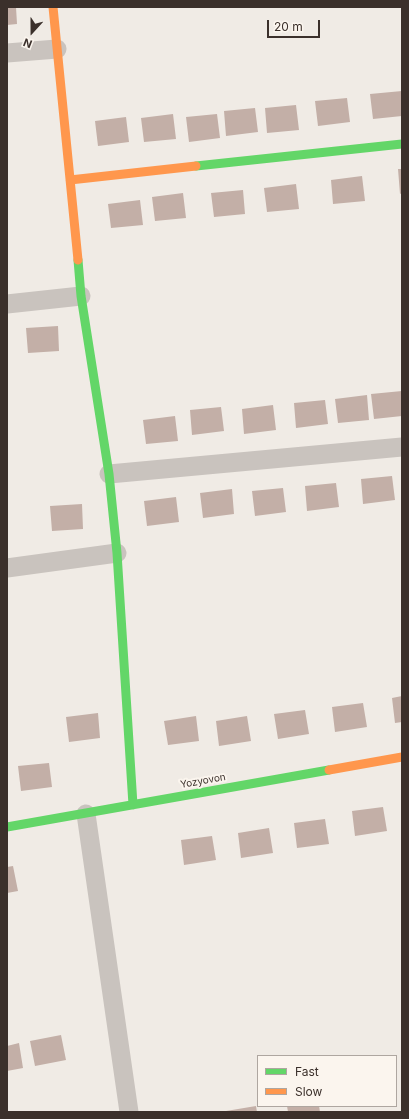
<!DOCTYPE html>
<style>
body{margin:0}
#map{position:relative;width:409px;height:1119px;overflow:hidden;background:#f0ebe5;font-family:Inter,sans-serif}
canvas{display:block}
.frame{position:absolute;inset:0;border:8px solid #3b302b;pointer-events:none}
.legend{position:absolute;left:257px;top:1055px;width:140px;height:52px;box-sizing:border-box;background:#fbf5ee;border:1px solid #aea6a0;margin:0;padding:5px 7px;list-style:none;font-size:12px;color:#3b302b}
.legend li{display:flex;align-items:center;gap:8px;height:20px}
.legend b{width:20px;border:1px solid #aea6a0}
.north{position:absolute;left:12px;top:12px;width:40px;height:40px;-webkit-text-stroke:3px #fbf5ee;paint-order:stroke;rotate:201deg;font-size:11px;font-weight:700;line-height:16px;text-align:center;color:#3b302b}
.north::after{content:'';display:block;margin:auto;width:14px;height:18px;background:#3b302b;clip-path:polygon(50% 0,100% 100%,50% 72%,0 100%)}
.scale{position:absolute;left:267px;top:20px;width:53px;height:18px;box-sizing:border-box;border:2px solid #3b302b;border-top:0;padding-left:5px;font-size:12px;line-height:14px;white-space:nowrap;color:#3b302b;-webkit-text-stroke:3px #fbf5ee;paint-order:stroke}
</style>
<div id="map">
<canvas width="409" height="1119"></canvas>
<div class="frame"></div>
<ul class="legend">
<li><b style="height:5px;background:#63d668"></b>Fast</li>
<li><b style="height:5px;background:#ff974d"></b>Slow</li>
</ul>
<div class="north">N</div>
<div class="scale">20 m</div>
</div>
<script>
const context = document.querySelector('canvas').getContext('2d');
context.lineJoin = 'round';
function paint(path, color) { context.fillStyle = color; context.fill(path, 'evenodd'); }
const poly = rows => new Path2D(rows.map(r => 'M' + r).join(''));
function stroke(path, color, width, dash) { context.strokeStyle = color; context.lineWidth = width; context.lineCap = dash ? 'butt' : 'round'; context.setLineDash(dash || []); context.stroke(path); }
function drawText(font, color, halo, rows, align = 'center') {
  context.font = font + ' Inter,sans-serif'; context.lineWidth = 4; context.setLineDash([]); context.textBaseline = 'middle'; context.strokeStyle = halo; context.fillStyle = color; for (const [text, x, y, turn = 0] of rows) {
    context.save(); context.translate(x, y); context.rotate((+turn || 0) * Math.PI / 180); context.textAlign = isNaN(turn) ? turn : align; if (halo) context.strokeText(text, 0, 0); context.fillText(text, 0, 0); context.restore();
  }
}
const building = poly([
 [7,7,16,7,17,24,7,25],
 [402,91,402,116,373,119,370,94],
 [347,98,350,122,318,126,315,101],
 [296,105,299,130,267,133,265,108],
 [255,108,258,132,226,136,224,111],
 [173,114,176,139,144,142,141,118],
 [217,114,220,138,189,142,186,117],
 [126,117,129,142,98,146,95,121],
 [398,169,402,169,402,193,400,194],
 [362,176,365,201,333,204,331,180],
 [296,184,299,209,267,212,264,188],
 [243,190,245,214,214,217,211,193],
 [183,193,186,218,155,221,152,197],
 [140,200,143,225,111,228,108,204],
 [58,326,59,351,28,353,26,328],
 [402,391,402,416,374,419,371,394],
 [367,395,369,420,338,423,335,399],
 [325,400,328,424,296,428,294,403],
 [273,405,276,430,244,434,242,409],
 [221,407,224,431,192,435,190,410],
 [175,416,178,441,146,444,143,420],
 [392,476,395,500,363,504,361,479],
 [336,483,339,507,307,511,305,486],
 [283,488,286,512,255,516,252,491],
 [232,489,234,514,203,518,200,493],
 [176,497,179,522,147,526,144,501],
 [82,504,83,529,52,531,50,506],
 [402,696,402,722,395,723,392,698],
 [363,703,367,727,335,732,332,707],
 [305,710,309,734,278,739,274,714],
 [98,713,100,738,69,742,66,717],
 [196,716,199,741,168,745,164,721],
 [247,716,251,741,219,746,216,721],
 [49,763,52,787,21,791,18,766],
 [383,807,387,831,355,836,352,811],
 [325,819,329,844,297,848,294,823],
 [269,828,273,853,241,858,238,833],
 [212,836,216,860,184,865,181,840],
 [13,866,18,891,7,893,7,867],
 [61,1035,66,1060,35,1066,30,1041],
 [19,1043,23,1068,7,1071,7,1046],
 [256,1106,257,1112,226,1112,226,1111],
 [287,1106,319,1106,320,1112,288,1112]
]);
const street = poly([
 [7,53,57,49],
 [7,304,81,296],
 [109,474,402,447],
 [7,568,117,553],
 [86,814,129,1112]
]);
const fast = poly([
 [196,166,402,144],
 [78,260,81,296,109,474,117,553,133,805],
 [7,827,329,770]
]);
const slow = poly([
 [53,7,78,260],
 [70,180,196,166],
 [329,770,402,757]
]);
const streetNames = [
 ["Yozyovon",203,781,-10]
];
paint(building, '#c3afa7');
stroke(street, '#c9c3be', 19);
stroke(fast, '#63d668', 9);
stroke(slow, '#ff974d', 9);
drawText('10px', '#3b302b', '#fbf5ee', streetNames);
</script>
